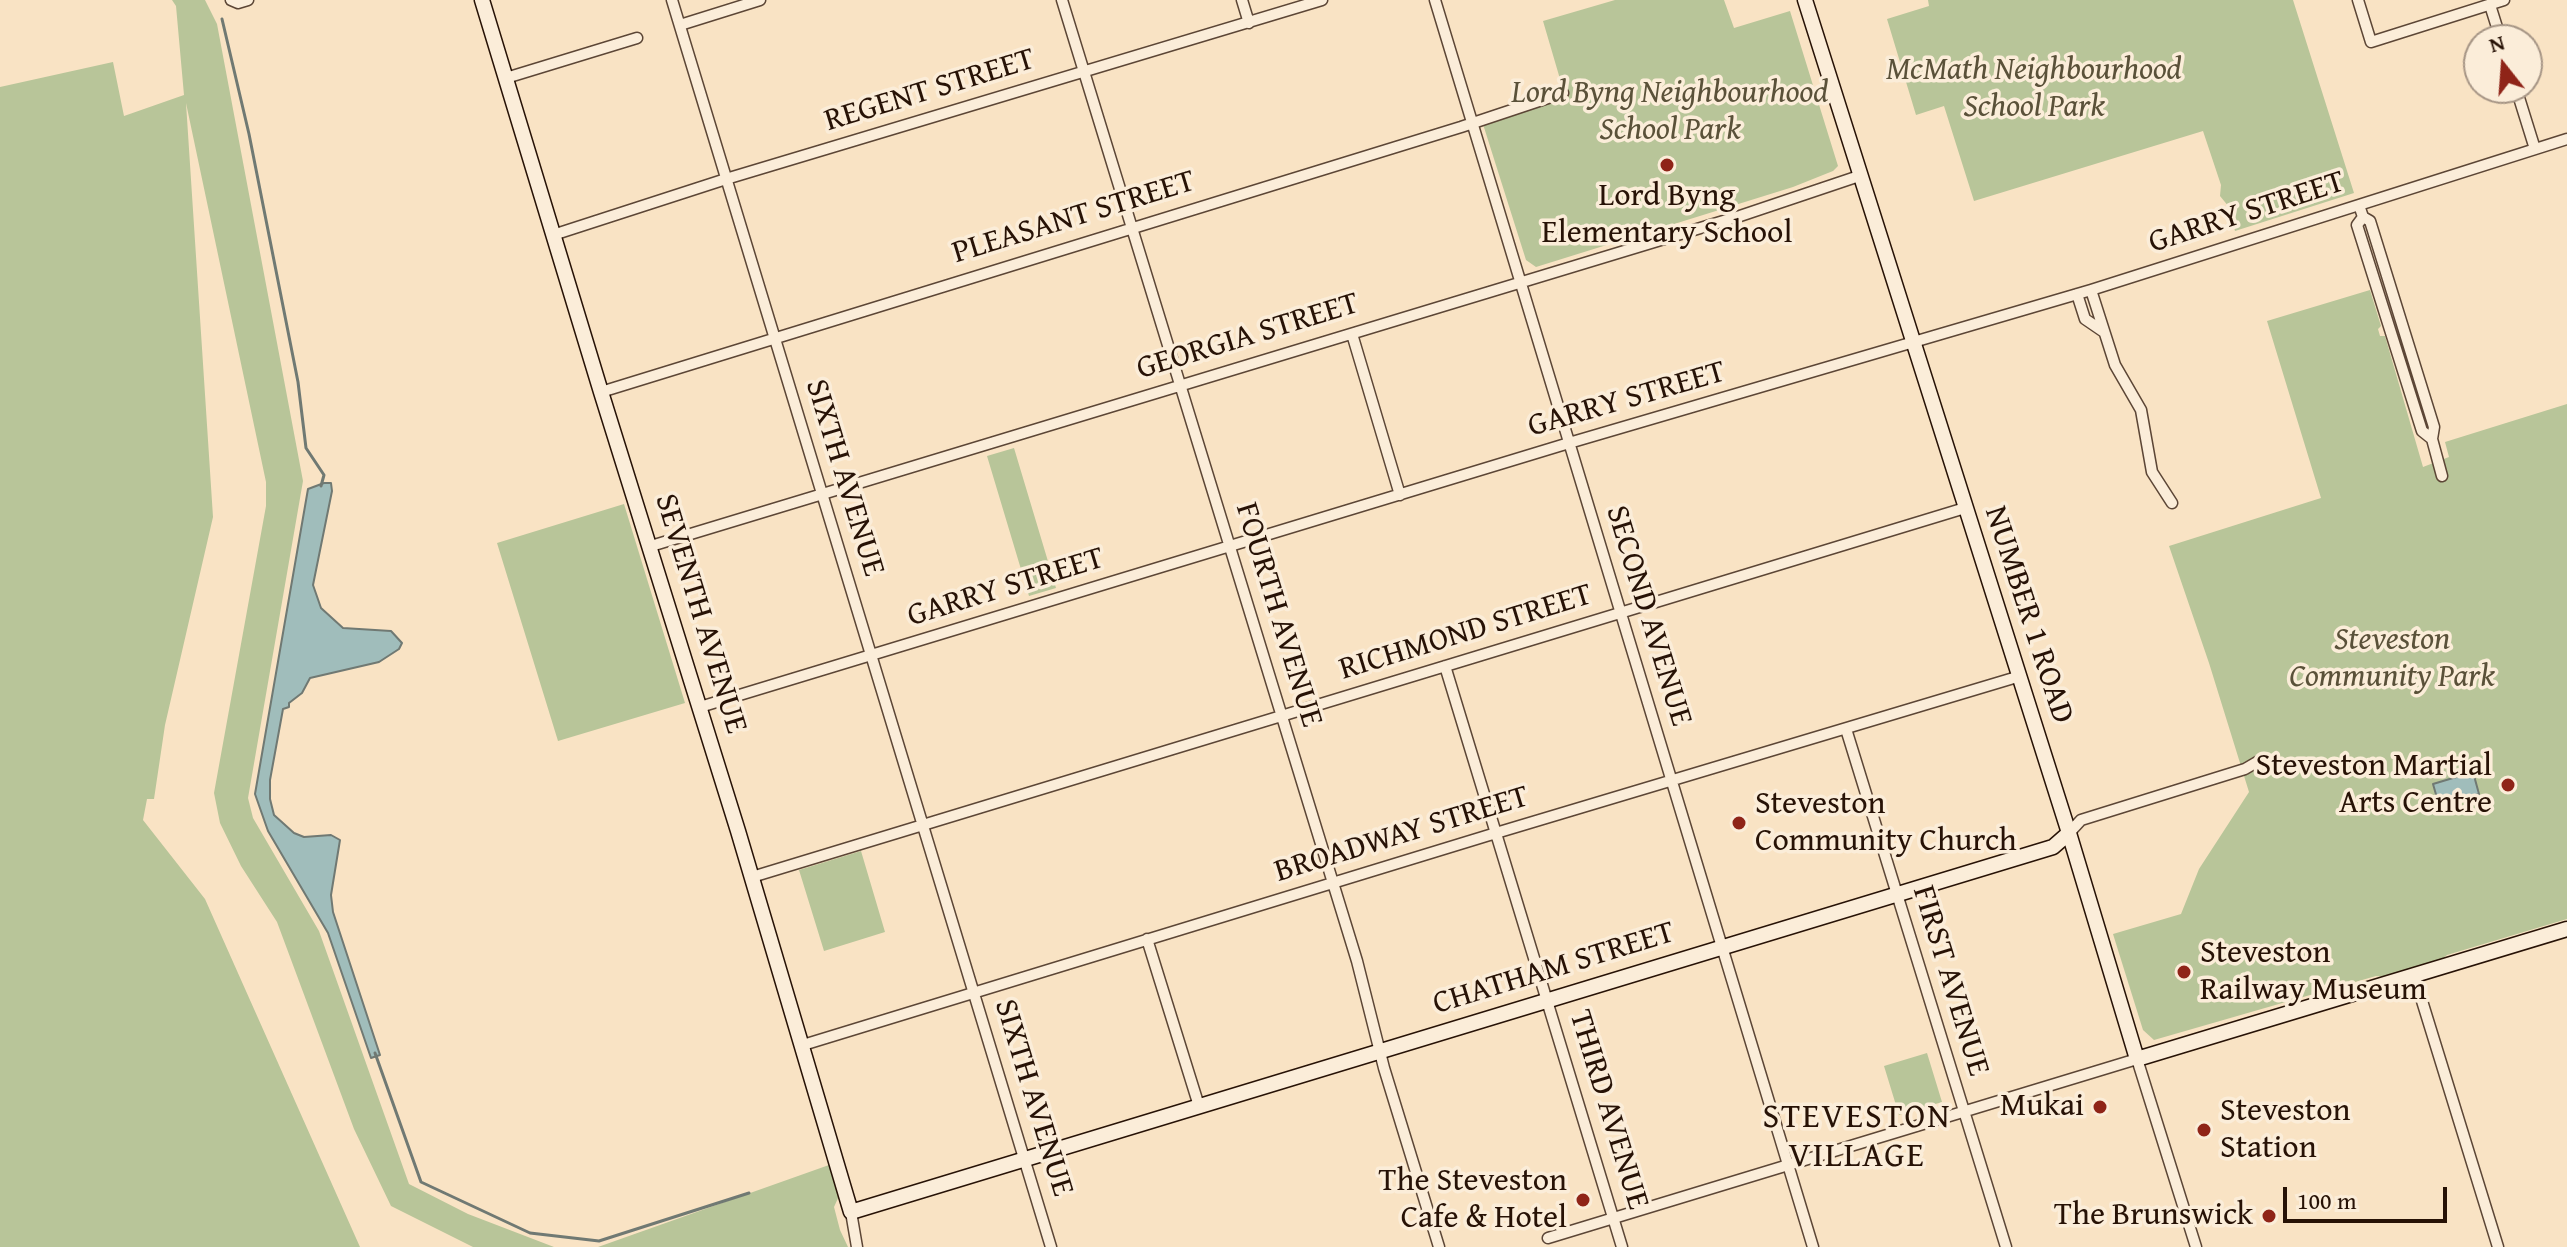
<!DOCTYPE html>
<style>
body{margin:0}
#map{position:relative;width:2567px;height:1247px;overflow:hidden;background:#f9e3c4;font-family:"Gentium Book Plus",serif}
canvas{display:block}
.north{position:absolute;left:2463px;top:24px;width:80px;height:80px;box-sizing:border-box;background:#fbedd9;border:2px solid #a69585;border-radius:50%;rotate:343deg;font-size:22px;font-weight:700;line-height:32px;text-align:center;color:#271206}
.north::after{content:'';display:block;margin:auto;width:28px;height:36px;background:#8f2418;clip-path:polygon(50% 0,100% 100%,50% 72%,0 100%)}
.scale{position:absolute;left:2283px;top:1187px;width:164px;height:36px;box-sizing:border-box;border:4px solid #271206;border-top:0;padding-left:10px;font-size:24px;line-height:28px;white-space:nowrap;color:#271206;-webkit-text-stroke:6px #fbedd9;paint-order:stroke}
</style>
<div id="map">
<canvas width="2567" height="1247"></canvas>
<div class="north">N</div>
<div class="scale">100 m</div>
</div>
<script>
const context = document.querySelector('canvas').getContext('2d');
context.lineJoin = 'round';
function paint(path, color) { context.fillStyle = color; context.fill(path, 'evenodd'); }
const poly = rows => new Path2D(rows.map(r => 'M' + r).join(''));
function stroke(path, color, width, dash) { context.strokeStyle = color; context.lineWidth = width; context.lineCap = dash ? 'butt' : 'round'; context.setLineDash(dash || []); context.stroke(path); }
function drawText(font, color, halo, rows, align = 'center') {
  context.font = font + ' "Gentium Book Plus",serif'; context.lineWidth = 7; context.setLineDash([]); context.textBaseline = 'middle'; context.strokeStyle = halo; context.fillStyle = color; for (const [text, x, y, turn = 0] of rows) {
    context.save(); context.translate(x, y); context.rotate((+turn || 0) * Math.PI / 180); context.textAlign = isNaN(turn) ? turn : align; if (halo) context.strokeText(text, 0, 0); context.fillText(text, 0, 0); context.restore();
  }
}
const green = poly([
 [172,0,205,0,217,24,303,481,248,798,253,818,319,931,409,1184,468,1214,554,1247,473,1247,391,1206,354,1129,277,922,241,866,220,823,214,793,266,506,266,482,186,103,213,517,165,725,154,799,147,799,143,820,205,899,360,1247,0,1247,0,87,113,62,124,116,184,95,176,6],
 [1615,0,1724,0,1734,28,1790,11,1838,166,1833,171,1793,187,1536,267,1526,260,1482,121,1565,96,1543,21],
 [1928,0,2293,0,2354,193,2235,231,2229,207,2220,196,2221,185,2203,131,1974,201,1944,106,1916,115,1887,19,1929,6],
 [2370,290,2381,326,2378,329,2380,336,2385,336,2423,467,2449,457,2445,442,2567,404,2567,919,2447,955,2438,962,2385,977,2376,976,2154,1040,2143,1030,2113,934,2181,914,2199,869,2249,792,2209,663,2169,546,2321,498,2267,321],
 [1014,448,1056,588,1029,596,987,456],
 [624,504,685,703,558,741,497,543],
 [861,851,885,932,824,951,799,870],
 [1927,1053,1942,1102,1899,1115,1884,1066],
 [829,1165,839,1196,834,1207,840,1230,848,1247,598,1247]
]);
const water = poly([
 [324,483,331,483,332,491,313,585,321,608,343,628,391,631,402,643,399,649,379,662,310,678,302,693,289,703,289,707,283,709,270,780,270,799,274,815,294,833,304,837,331,835,340,840,331,895,333,912,380,1055,371,1058,328,933,268,831,255,794,308,489,324,483],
 [2473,772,2479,794,2439,805,2433,784,2473,772]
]);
const stream = poly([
 [222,19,249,134,298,382,306,448,324,475,321,486],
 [375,1053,421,1182,530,1233,599,1241,749,1193]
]);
const street = poly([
 [231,0,238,3,248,0],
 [672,0,1051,1247],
 [1062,0,1357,961,1384,1068,1439,1247],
 [1242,0,1249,23],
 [1435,0,1813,1247],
 [2358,0,2371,42,2504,0],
 [2490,5,2501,40],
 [680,25,760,0],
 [506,78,637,38],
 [2516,88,2535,149],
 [2359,205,2363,217,2370,221,2434,427,2432,439,2442,476],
 [2363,217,2357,225,2422,431,2432,439],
 [553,235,726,179,1322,0],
 [2091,290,2115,365,2141,410,2152,472,2172,503],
 [2077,294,2085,319,2104,332],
 [1352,334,1400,495],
 [601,392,1461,127,1563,93],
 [651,546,1740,216,1859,176],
 [1445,666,1622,1247],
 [700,707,1569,443,2091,290,2567,139],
 [1846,729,2006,1247],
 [2069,833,2081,820,2245,769,2262,759],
 [752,877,1965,508],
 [1147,939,1199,1106],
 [2414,975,2498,1247],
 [803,1045,1496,833,2017,677],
 [851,1212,857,1247],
 [1548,1238,2137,1059,2196,1247]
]);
const secondary = poly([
 [482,0,601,392,738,831,851,1212,2053,847,2069,833],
 [1805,0,2069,833,2137,1059,2567,929]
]);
const markers = [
 [1667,165,8,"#8f2418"],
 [2508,785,8,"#8f2418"],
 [1739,823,8,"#8f2418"],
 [2184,972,8,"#8f2418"],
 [2100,1107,8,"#8f2418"],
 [2204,1130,8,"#8f2418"],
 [1583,1200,8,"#8f2418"],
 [2269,1216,8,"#8f2418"]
];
const parkNames = [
 ["McMath Neighbourhood",2034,71],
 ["School Park",2034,108],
 ["Lord Byng Neighbourhood",1670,94],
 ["School Park",1670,131],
 ["Steveston",2392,641],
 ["Community Park",2392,678]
];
const streetNames = [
 ["REGENT STREET",930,91,-17],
 ["GARRY STREET",2247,213,-18],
 ["PLEASANT STREET",1074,218,-17],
 ["GEORGIA STREET",1248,337,-17],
 ["GARRY STREET",1627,400,-16],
 ["SIXTH AVENUE",844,478,73],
 ["GARRY STREET",1006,588,-17],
 ["SEVENTH AVENUE",700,614,73],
 ["FOURTH AVENUE",1278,615,73],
 ["NUMBER 1 ROAD",2028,615,72],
 ["SECOND AVENUE",1648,616,73],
 ["RICHMOND STREET",1466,633,-17],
 ["BROADWAY STREET",1402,835,-17],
 ["CHATHAM STREET",1554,969,-17],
 ["FIRST AVENUE",1950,981,73],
 ["SIXTH AVENUE",1033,1098,73],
 ["THIRD AVENUE",1608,1110,73]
];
const poiNames = [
 ["Lord Byng",1667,197,"center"],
 ["Elementary School",1667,234,"center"],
 ["Steveston Martial",2492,767],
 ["Arts Centre",2492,804],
 ["Steveston",1755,805,"left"],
 ["Community Church",1755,842,"left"],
 ["Steveston",2200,954,"left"],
 ["Railway Museum",2200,991,"left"],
 ["Mukai",2084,1107],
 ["Steveston",2220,1112,"left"],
 ["Station",2220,1149,"left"],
 ["The Steveston",1567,1182],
 ["Cafe & Hotel",1567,1219],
 ["The Brunswick",2253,1216]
];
const neighbourhoodNames = [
 ["STEVESTON",1857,1118],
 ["VILLAGE",1857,1157]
];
paint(green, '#b8c599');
paint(water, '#a0bdbb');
stroke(water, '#707973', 2);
stroke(stream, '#707973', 3);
stroke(street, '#5c4636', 13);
stroke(secondary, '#271206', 17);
stroke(street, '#fbedd9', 10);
stroke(secondary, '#fbedd9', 14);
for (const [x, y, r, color] of markers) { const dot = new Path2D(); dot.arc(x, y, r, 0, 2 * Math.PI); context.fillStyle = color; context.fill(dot); stroke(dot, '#fbedd9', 3); }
drawText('italic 32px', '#5a5139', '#fbedd9', parkNames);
drawText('32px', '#271206', '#fbedd9', streetNames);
drawText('32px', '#271206', '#fbedd9', poiNames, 'right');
context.letterSpacing = '2px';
drawText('34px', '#271206', '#fbedd9', neighbourhoodNames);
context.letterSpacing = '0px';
</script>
